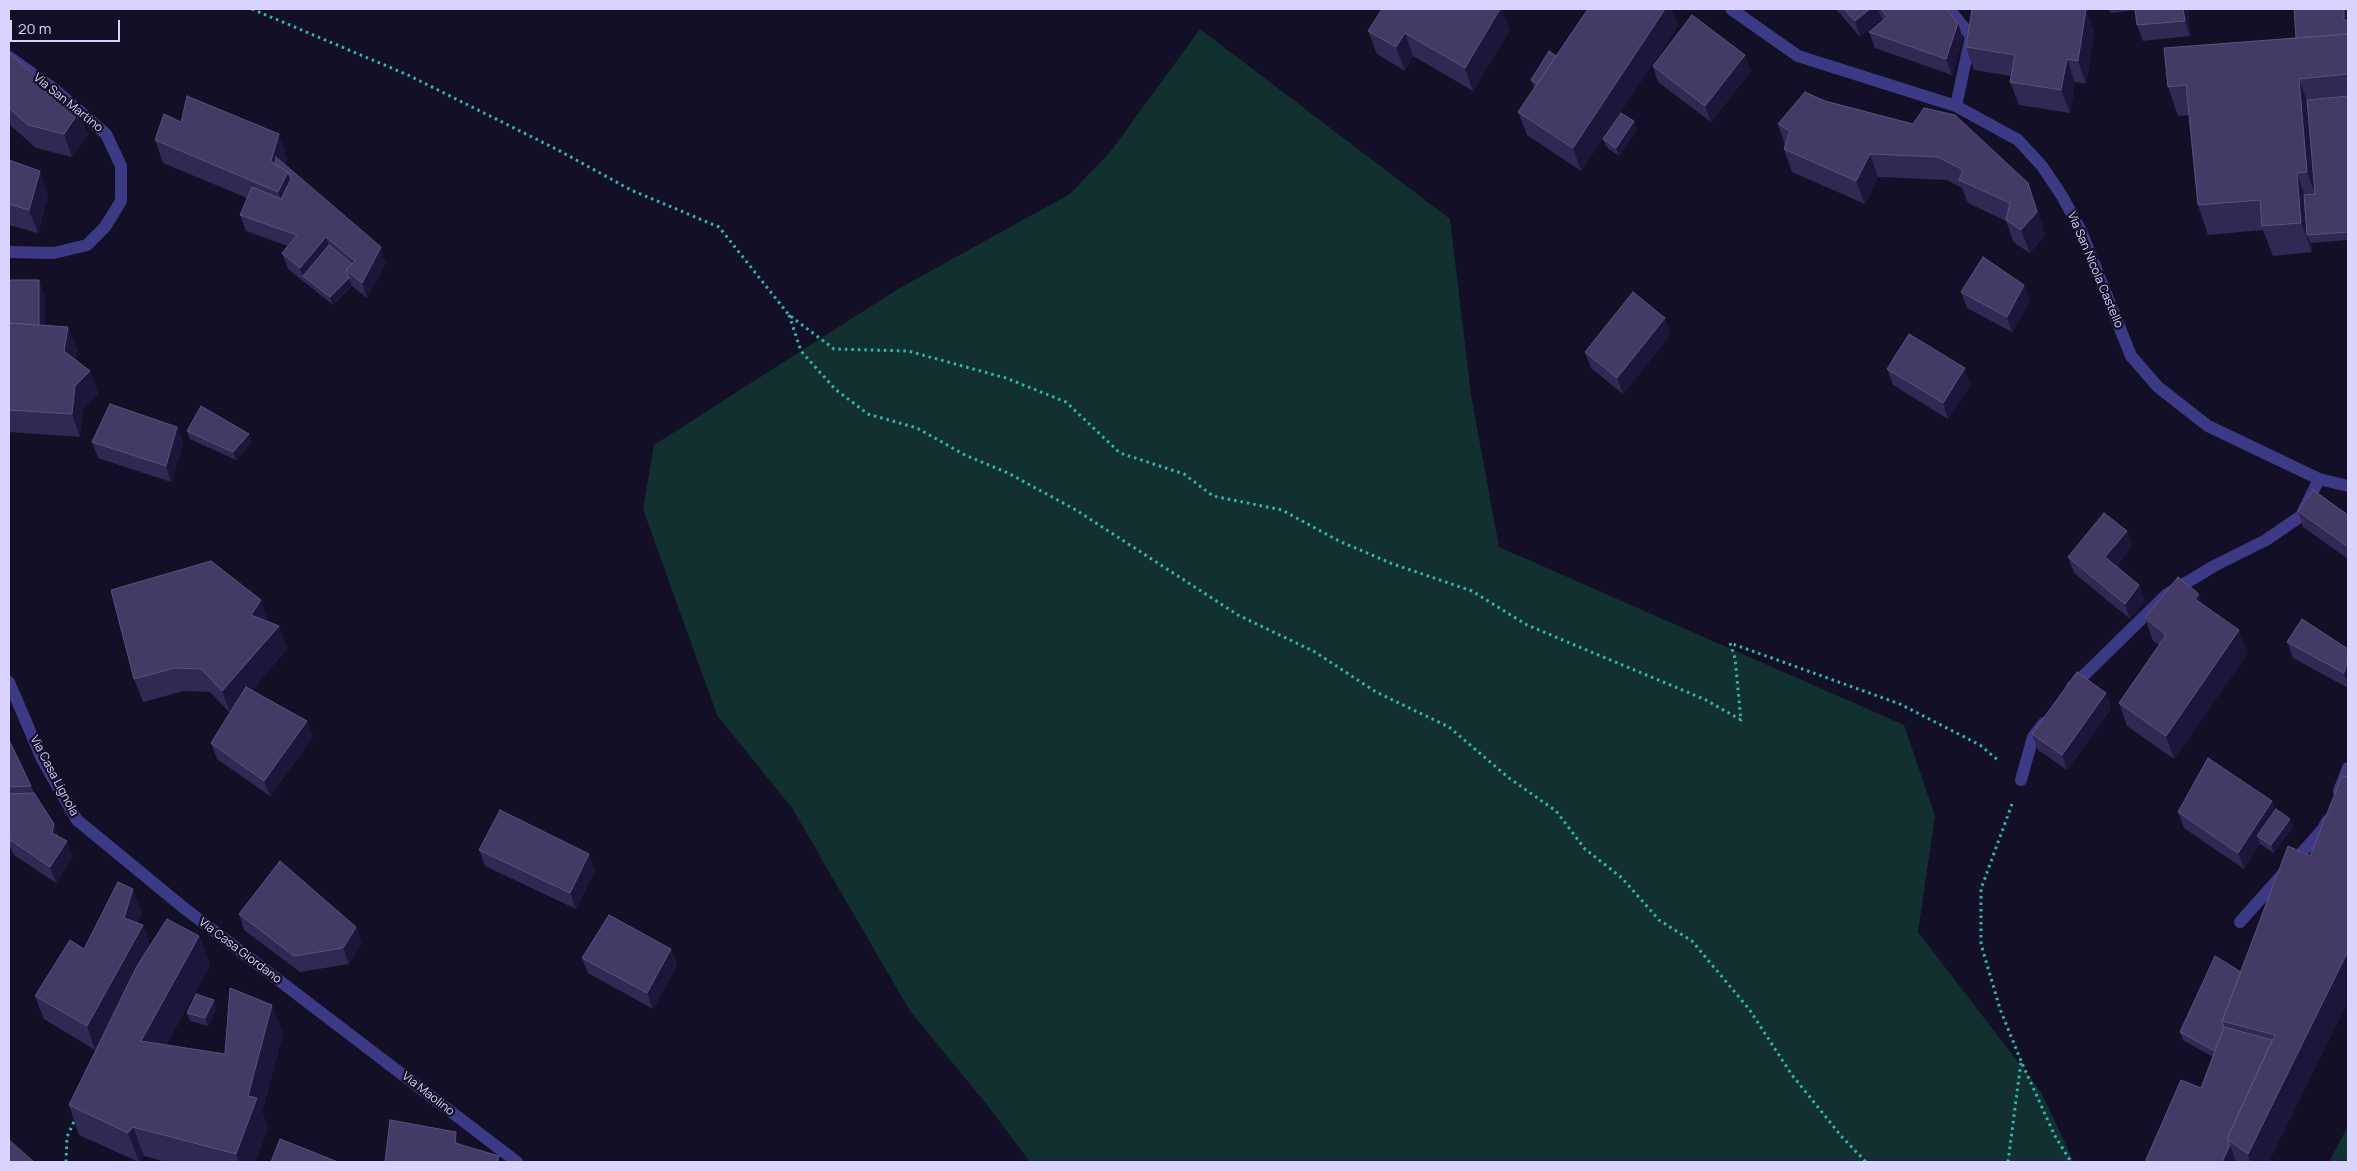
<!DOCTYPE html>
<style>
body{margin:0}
#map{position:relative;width:2357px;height:1171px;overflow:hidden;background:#130f26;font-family:Manrope,sans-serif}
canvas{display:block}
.frame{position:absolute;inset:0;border:10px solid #d9d4ff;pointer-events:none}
.scale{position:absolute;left:10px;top:20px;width:110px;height:22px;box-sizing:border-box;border:2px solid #d9d4ff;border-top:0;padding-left:6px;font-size:15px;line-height:18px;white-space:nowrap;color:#d9d4ff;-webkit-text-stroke:4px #130f26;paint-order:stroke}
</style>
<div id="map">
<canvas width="2357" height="1171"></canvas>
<div class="frame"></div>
<div class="scale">20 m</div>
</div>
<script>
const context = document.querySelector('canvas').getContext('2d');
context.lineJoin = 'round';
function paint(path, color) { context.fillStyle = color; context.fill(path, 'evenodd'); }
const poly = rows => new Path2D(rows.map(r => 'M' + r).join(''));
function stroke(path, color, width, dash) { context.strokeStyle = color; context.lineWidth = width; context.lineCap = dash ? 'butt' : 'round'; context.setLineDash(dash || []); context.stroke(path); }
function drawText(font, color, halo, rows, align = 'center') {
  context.font = font + ' Manrope,sans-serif'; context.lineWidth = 4.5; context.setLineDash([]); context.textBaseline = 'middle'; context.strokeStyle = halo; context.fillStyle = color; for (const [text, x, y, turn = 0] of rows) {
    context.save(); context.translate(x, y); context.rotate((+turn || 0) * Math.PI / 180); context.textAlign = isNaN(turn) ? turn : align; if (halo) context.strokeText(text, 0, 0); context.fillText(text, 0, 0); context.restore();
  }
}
const green = poly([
 [1200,29,1450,219,1471,395,1499,547,1904,725,1935,816,1918,932,2041,1092,2074,1162,1030,1162,988,1106,910,1011,792,808,717,715,643,509,654,445,898,289,1070,194,1111,151],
 [2348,1126,2348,1162,2329,1162,2340,1141]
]);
const path = poly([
 [252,9,408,75,558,150,631,190,719,227,789,315,834,349,908,351,1006,378,1066,402,1120,453,1184,474,1213,496,1282,510,1339,541,1393,564,1472,591,1527,625,1706,700,1741,720,1735,658,1730,643,1900,704,1980,745,1999,761],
 [789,315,801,351,835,389,868,414,917,428,965,455,1008,473,1076,510,1238,615,1315,652,1376,692,1449,727,1509,778,1556,811,1585,849,1622,878,1659,920,1692,941,1749,1009,1792,1075,1842,1137,1866,1162],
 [2012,804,1981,889,1981,944,2000,1009,2021,1061,2055,1136,2071,1162],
 [66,1162,67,1137,76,1117],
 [2008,1162,2021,1062]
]);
const service = poly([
 [1949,9,1971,36,1956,106],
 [2072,687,2166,595,2214,566,2266,540,2301,516,2319,479],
 [2021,780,2033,737,2044,723],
 [2339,791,2348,768],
 [2240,922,2323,829,2327,821]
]);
const minor = poly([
 [1731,9,1798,56,1956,106,2018,140,2042,166,2062,196,2081,231,2131,356,2158,387,2208,426,2319,479,2348,486],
 [9,682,42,759,77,820,184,908,517,1162]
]);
const tertiary = poly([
 [9,57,54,89,106,134,121,166,121,201,105,227,87,245,54,253,9,252]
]);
const wall = poly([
 [1588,9,1672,9,1678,26,1581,171,1527,135,1518,112,1534,88,1531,80,1556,56],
 [1836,9,1946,9,1958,23,1963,39,1952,75,1875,48,1869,32,1883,20,1882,19,1860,37],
 [1972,9,2088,9,2087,13,2094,33,2086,84,2075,82,2070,113,2019,105,2010,82,2011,76,1974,70,1966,47],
 [2108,9,2188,9,2190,36,2143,41,2137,25,2136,10,2111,13],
 [2348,9,2348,240,2311,243,2312,252,2273,256,2263,230,2208,235,2198,205,2189,115,2178,116,2168,87,2296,38],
 [1510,30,1473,91,1413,56,1405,71,1377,54,1368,31],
 [9,53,79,112,88,135,72,157,36,148,9,124],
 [1653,66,1751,71,1711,122,1658,82],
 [1825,101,2037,206,2045,235,2030,253,2014,243,2006,221,1968,203,1962,188,1947,180,1878,177,1865,204,1792,172,1784,149,1785,145,1778,124],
 [1634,121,1637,129,1619,156,1606,147,1603,139],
 [181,122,287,158,285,165,386,263,367,298,352,286,333,305,288,269,282,253,288,246,246,231,240,215,247,198,163,163,155,140],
 [9,160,48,195,38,233,9,225],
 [9,280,45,296,45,325,68,327,77,350,75,360,90,371,98,394,83,409,80,437,9,432],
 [2024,285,2030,301,2012,332,1967,308,1961,292],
 [1671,334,1623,394,1591,368,1585,352],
 [1887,369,1971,384,1948,419,1893,385],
 [177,427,183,443,171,482,98,458,92,442],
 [187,431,252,442,236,460,190,439],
 [2298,511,2348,515,2348,559,2303,527],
 [2127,531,2132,546,2117,566,2139,585,2145,601,2130,619,2074,573,2068,557],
 [261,600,268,621,279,626,287,649,252,690,307,721,313,737,270,796,217,759,211,743,230,713,210,692,184,691,143,702,134,679],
 [2203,605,2248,653,2174,759,2127,726,2119,703,2159,645,2153,641,2145,618],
 [2287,642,2348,649,2348,688,2293,658],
 [2106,693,2111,709,2067,770,2038,750,2032,734],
 [9,740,31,786,34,793,58,837,73,857,56,883,14,855,9,846],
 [2272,801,2275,810,2293,827,2274,853,2260,844,2244,869,2184,828,2178,812],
 [2288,846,2269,1162,2145,1162,2201,1088,2213,1057,2183,1040,2180,1032,2241,972],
 [479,850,595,870,576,909,485,866],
 [142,912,138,923,143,925,150,945,199,936,210,965,166,1045,225,1054,283,1034,262,1112,268,1128,255,1162,166,1162,144,1156,139,1162,79,1135,69,1105,103,1037,95,1050,44,1019,35,996,84,949],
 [239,914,356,927,362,942,349,964,300,972,244,930],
 [671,949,677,965,653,1009,588,973,582,958],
 [217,1008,208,1026,190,1021,187,1013]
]);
const shadedWall = poly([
 [1500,9,1502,9,1510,30,1473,91,1465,68],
 [1665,9,1672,9,1678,26,1581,171,1573,148],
 [1870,9,1878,9,1882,19,1860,37,1855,21],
 [2076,9,2088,9,2087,13,2094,33,2086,84,2078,61],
 [2183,9,2188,9,2190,36,2185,21],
 [2344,9,2348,9,2348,31,2344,20],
 [1958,23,1963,39,1952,75,1946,59],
 [1405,33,1413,56,1405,71,1396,47],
 [1745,55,1751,71,1711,122,1705,106],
 [2067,59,2075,82,2070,113,2061,90],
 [2299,79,2310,108,2318,202,2307,172],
 [79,112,88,135,72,157,64,134],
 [1634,121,1637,129,1619,156,1616,148],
 [279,134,287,158,282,174,271,161],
 [1870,154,1878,177,1865,204,1856,181],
 [40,171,48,195,38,233,29,210],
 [288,172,297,195,286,215,278,192],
 [2297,173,2307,203,2307,235,2311,243,2312,252,2301,223],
 [2028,183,2037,206,2045,235,2030,253,2021,230],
 [326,237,332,253,303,276,306,284,300,268],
 [381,247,386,263,367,298,362,283],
 [349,278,352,286,333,305,330,297],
 [39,280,45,296,45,347,39,331],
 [2024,285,2030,301,2012,332,2007,317],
 [1665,318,1671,334,1623,394,1617,378],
 [68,327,77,350,73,374,64,351],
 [1965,368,1971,384,1948,419,1943,403],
 [90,371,98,394,83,409,80,437,72,414,75,386],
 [177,427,183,443,171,482,166,466],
 [249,434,252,442,236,460,233,452],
 [2127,531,2132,546,2111,573,2105,557],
 [2139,585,2145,601,2130,619,2125,604],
 [2199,594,2207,617,2195,599],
 [261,600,269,623,251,615],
 [279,626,287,649,231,714,222,691],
 [2239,630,2248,653,2174,759,2166,736],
 [2348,659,2348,685,2344,673],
 [2106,693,2111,709,2067,770,2062,755],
 [307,721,313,737,270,796,264,781],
 [2272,801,2277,816,2257,836,2260,844,2244,869,2238,853],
 [2290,819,2293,827,2274,853,2271,845],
 [54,824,60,840,52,833],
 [67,841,73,857,56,883,50,867],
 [589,854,595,870,576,909,570,893],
 [133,889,142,912,132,941,124,918],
 [143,925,151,948,95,1050,87,1026],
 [356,927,362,942,349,964,343,948],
 [199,936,210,965,152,1070,141,1041],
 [671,949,677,965,653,1009,647,993],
 [2348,951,2348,1002,2269,1162,2250,1162,2248,1154],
 [214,1000,217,1008,208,1026,205,1018],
 [272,1005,283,1034,262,1112,268,1128,255,1162,239,1162,236,1154,248,1096],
 [133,1127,144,1156,139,1162,128,1133],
 [456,1132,464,1155,455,1143],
 [2230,1145,2236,1162,2222,1162],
 [499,1156,501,1162,497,1162]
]);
const building = poly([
 [1382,9,1500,9,1465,68,1405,33,1396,47,1368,31,1382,9],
 [1588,9,1665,9,1573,148,1518,112,1588,9],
 [1844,9,1870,9,1855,21,1844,9],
 [1881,9,1946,9,1958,23,1946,59,1869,32,1887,17,1881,9],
 [1972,9,2086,9,2078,61,2067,59,2061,90,2010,82,2015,55,1966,47,1972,9],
 [2135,9,2183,9,2185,21,2137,25,2135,9],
 [2294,9,2344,9,2344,20,2348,20,2348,34,2296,38,2294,9],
 [1692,15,1745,55,1705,106,1653,66,1692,15],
 [2348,34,2348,74,2299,79,2307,172,2297,173,2301,223,2262,226,2260,200,2198,205,2186,85,2168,87,2164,48,2348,34],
 [1549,51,1556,56,1537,84,1531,80,1549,51],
 [9,53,79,112,64,134,28,125,9,108,9,53],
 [1805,92,1825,101,1913,124,1924,108,1955,115,2028,183,2037,212,2021,230,2006,220,2010,203,1959,180,1963,170,1938,157,1870,154,1856,181,1784,149,1790,131,1778,124,1805,92],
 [187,96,279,134,271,161,288,172,278,192,155,140,164,114,181,122,187,96],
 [2348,96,2348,232,2307,235,2304,195,2315,194,2307,100,2348,96],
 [1621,113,1634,121,1616,148,1603,139,1621,113],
 [276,157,381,247,362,283,346,270,355,261,326,237,300,268,282,253,297,235,240,215,252,187,281,199,291,179,288,172,275,164,276,157],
 [9,160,40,171,29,210,9,204,9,160],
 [329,245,352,264,346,270,349,278,330,297,303,276,329,245],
 [1983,257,2024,285,2007,317,1961,292,1983,257],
 [9,280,39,280,39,325,9,323,9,280],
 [1633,292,1665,318,1617,378,1585,352,1633,292],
 [9,323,68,327,64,351,90,371,75,386,72,414,9,410,9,323],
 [1909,334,1965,368,1943,403,1887,369,1909,334],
 [110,404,177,427,166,466,92,442,110,404],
 [201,406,249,434,233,452,187,431,201,406],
 [2313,490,2348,515,2348,547,2298,511,2313,490],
 [2104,513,2127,531,2105,557,2139,585,2125,604,2068,557,2104,513],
 [211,561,261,600,251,615,279,626,222,691,201,669,175,668,134,679,111,590,211,561],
 [2178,577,2199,594,2195,599,2239,630,2166,736,2119,703,2166,635,2145,618,2178,577],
 [2302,619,2348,649,2348,659,2344,673,2287,642,2302,619],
 [2077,672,2106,693,2062,755,2032,734,2077,672],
 [246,687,307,721,264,781,211,743,246,687],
 [9,740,31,786,9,787,9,740],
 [2208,758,2272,801,2238,853,2178,812,2208,758],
 [2342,776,2348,777,2348,951,2248,1154,2227,1139,2275,1035,2222,1021,2288,846,2310,856,2342,776],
 [34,793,54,824,52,833,67,841,50,867,9,839,9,794,34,793],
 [2276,809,2290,819,2271,845,2257,836,2276,809],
 [500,810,589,854,570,893,479,850,500,810],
 [280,861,356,927,343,948,294,956,239,914,280,861],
 [118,882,133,889,124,918,143,925,87,1026,35,996,70,940,84,949,118,882],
 [609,915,671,949,647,993,582,958,609,915],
 [167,919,199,936,141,1041,225,1054,230,988,272,1005,248,1096,257,1098,236,1154,133,1127,128,1133,69,1105,137,966,167,919],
 [2215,956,2241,972,2222,1021,2224,1027,2215,1051,2180,1032,2215,956],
 [196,994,214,1000,205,1018,187,1013,196,994],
 [2224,1027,2272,1040,2227,1139,2230,1145,2222,1162,2145,1162,2181,1080,2201,1088,2224,1027],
 [390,1120,456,1132,455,1143,499,1156,497,1162,385,1162,390,1120],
 [280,1139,338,1162,271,1162,280,1139],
 [9,1140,34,1162,9,1162,9,1140]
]);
const streetNames = [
 ["Via San Martino",68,103,39],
 ["Via San Nicola Castello",2095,270,67],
 ["Via Casa Lignola",54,776,62],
 ["Via Casa Giordano",240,951,37],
 ["Via Maolino",428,1094,38]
];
paint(green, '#12302f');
stroke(path, '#2fb8b0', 3, [2.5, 4]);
stroke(service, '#3d3a85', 12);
stroke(minor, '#3d3a85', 12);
stroke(tertiary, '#3d3a85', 12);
paint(wall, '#312854');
paint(shadedWall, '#1d163a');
paint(building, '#433a66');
stroke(building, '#5a527e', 1);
drawText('12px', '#d9d4ff', '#130f26', streetNames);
</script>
